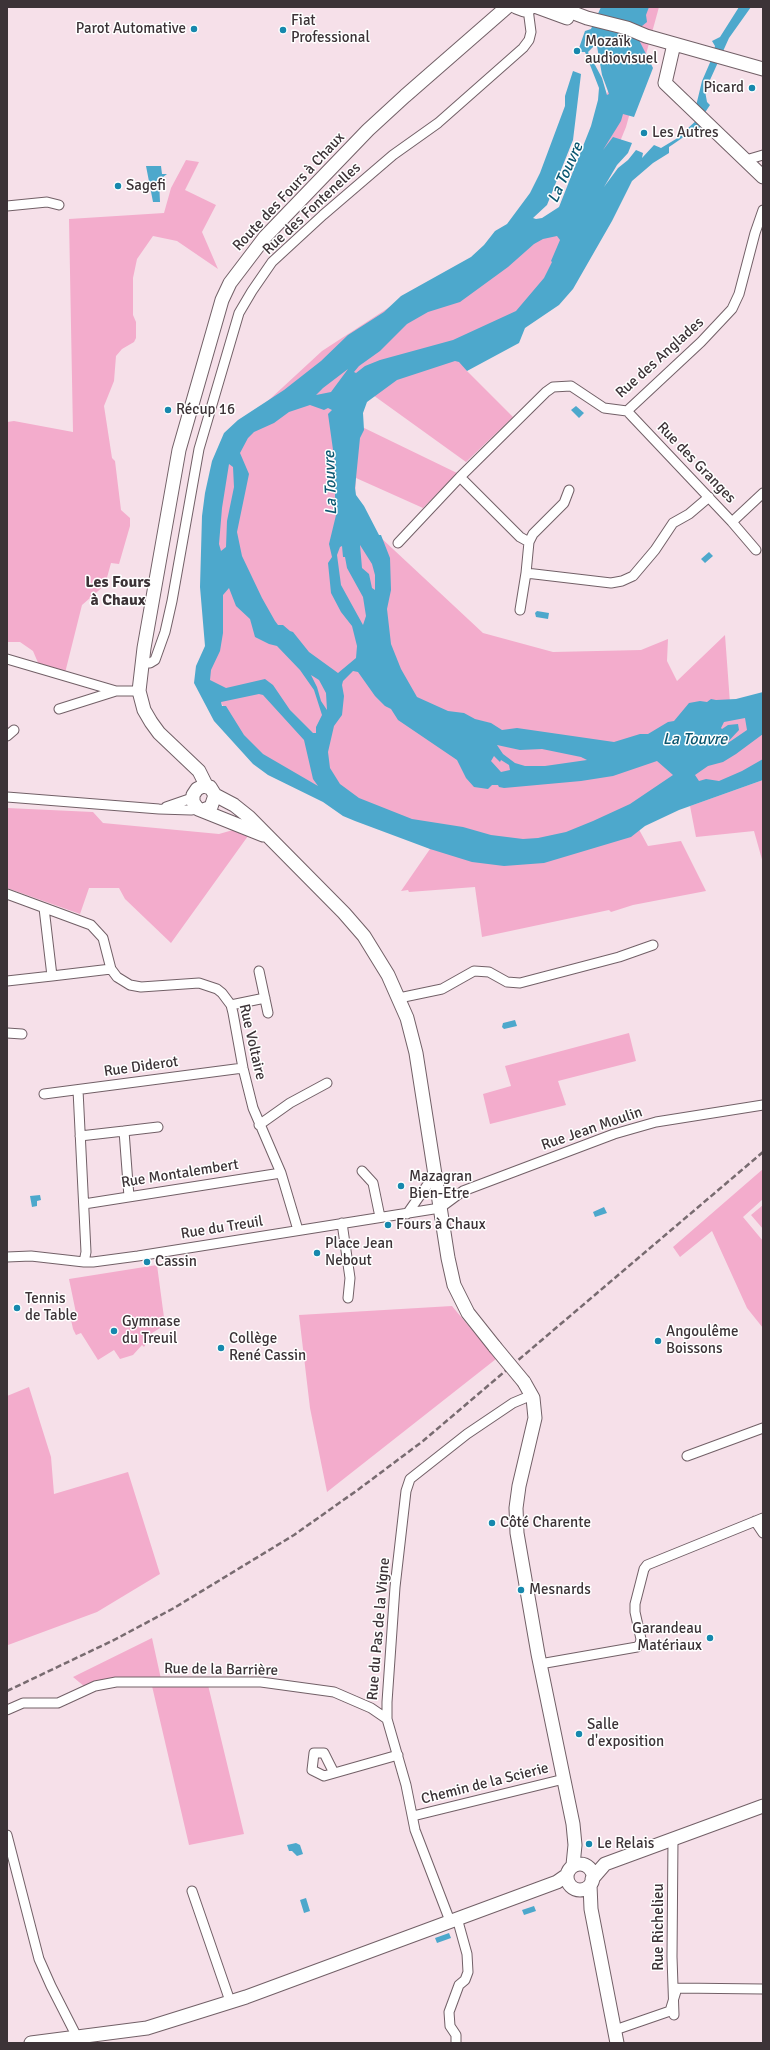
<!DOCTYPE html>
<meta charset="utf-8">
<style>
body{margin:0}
#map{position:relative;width:770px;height:2050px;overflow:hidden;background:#f6e0e9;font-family:Signika,sans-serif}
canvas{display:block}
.frame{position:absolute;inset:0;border:8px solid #3c3337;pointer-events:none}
</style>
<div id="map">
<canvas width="770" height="2050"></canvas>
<div class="frame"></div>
</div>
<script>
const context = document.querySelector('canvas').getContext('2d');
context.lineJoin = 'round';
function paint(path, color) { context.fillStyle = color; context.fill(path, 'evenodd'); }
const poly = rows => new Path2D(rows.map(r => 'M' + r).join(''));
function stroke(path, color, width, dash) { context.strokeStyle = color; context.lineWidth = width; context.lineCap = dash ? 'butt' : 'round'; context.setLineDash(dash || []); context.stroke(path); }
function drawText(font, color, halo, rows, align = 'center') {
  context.font = font + ' Signika,sans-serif'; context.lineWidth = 3; context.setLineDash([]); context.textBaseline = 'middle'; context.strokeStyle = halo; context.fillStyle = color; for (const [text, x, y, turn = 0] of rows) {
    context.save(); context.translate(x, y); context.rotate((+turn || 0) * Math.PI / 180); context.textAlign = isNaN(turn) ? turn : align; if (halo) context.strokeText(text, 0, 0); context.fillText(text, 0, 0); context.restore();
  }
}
const green = poly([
 [643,7,659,7,626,127,557,294,455,349,467,371,513,417,466,462,366,390,358,425,457,473,423,508,356,478,355,495,379,536,483,633,553,652,641,650,668,639,667,661,677,681,725,635,730,703,763,694,763,775,636,824,648,846,681,841,706,891,633,905,611,912,609,910,482,937,475,887,409,892,408,890,401,891,430,849,281,773,252,749,205,679,207,561,230,436,322,351,425,284,534,225,563,211,604,101],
 [186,160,199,162,185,190,216,205,202,232,218,269,177,241,153,236,137,259,133,278,133,315,136,322,136,338,134,342,122,349,116,356,114,381,104,406,112,458,115,461,121,510,130,518,130,526,119,564,111,563,105,585,82,605,65,673,39,665,33,651,20,642,7,642,7,422,14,421,73,432,69,219,164,213,171,188],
 [763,780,763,863,754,831,696,837,690,806],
 [7,808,93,812,103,823,219,834,233,830,248,836,171,943,125,899,119,888,89,888,80,914,7,888],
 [629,1033,636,1061,558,1081,566,1105,490,1124,483,1094,511,1086,505,1066],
 [763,1169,763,1199,743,1217,763,1241,763,1328,747,1308,712,1231,680,1257,673,1247],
 [763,1205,763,1229,751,1215],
 [157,1265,165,1325,152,1333,144,1347,142,1345,133,1355,120,1359,114,1350,98,1360,81,1333,76,1335,73,1329,70,1315,76,1313,69,1279],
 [452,1306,496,1359,327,1492,310,1408,299,1315],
 [29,1387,51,1457,54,1494,128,1472,160,1574,97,1612,8,1645,7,1396],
 [152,1638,161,1679,103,1679,85,1687,73,1677],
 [208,1685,244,1834,189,1845,152,1686]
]);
const water = poly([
 [601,7,649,7,646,15,647,22,642,26,640,42,653,68,634,117,623,114,621,121,603,150,613,137,632,143,628,153,617,165,604,187,618,168,628,160,636,150,643,153,642,158,654,145,661,148,676,139,698,119,696,106,702,81,712,58,715,46,712,41,720,37,739,7,751,7,729,38,705,91,707,102,710,105,704,114,702,127,697,133,688,134,672,145,669,147,669,153,653,163,632,181,612,221,573,289,559,305,525,328,519,343,467,371,459,362,455,361,397,380,367,402,363,413,364,430,360,438,355,488,356,495,364,506,379,535,381,535,390,558,391,590,387,609,391,644,401,669,417,697,448,711,464,713,475,719,491,723,502,730,517,728,614,742,640,734,648,734,668,722,674,721,689,703,700,701,707,702,711,699,716,700,736,699,763,692,763,734,736,754,723,762,708,766,695,775,699,781,706,779,719,781,742,771,763,759,763,780,679,810,645,826,631,837,544,863,504,866,472,862,430,849,355,821,343,816,323,802,268,775,253,764,214,721,194,683,196,666,205,646,200,587,202,516,205,493,212,461,224,433,238,420,284,390,321,361,348,335,384,312,401,296,471,257,484,245,495,231,507,224,530,193,540,173,565,106,565,96,573,71,581,74,573,140,547,205,533,218,536,219,542,218,559,207,591,126,598,100,599,88,585,52,580,52,579,48,585,31,591,29],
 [599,41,600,42,597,46,602,75,609,94,607,95,602,78,588,52],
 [557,236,560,240,551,261,552,262,544,278,516,311,453,340,380,360,365,366,356,373,354,372,359,366,380,351,407,324,428,312,460,302,508,267,534,244,543,239],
 [348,369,331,392,316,395,323,388],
 [310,405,324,410,328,408,332,410,328,414,335,464,335,499,337,511,329,544,332,557,328,563,331,593,341,612,352,626,357,646,356,658,338,673,309,652,293,632,290,631,283,625,278,625,275,621,262,598,242,556,237,532,249,474,240,453,248,438,254,432,274,423,289,412],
 [229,464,233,467,234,487,227,521,226,547,221,551,219,544,222,508],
 [360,545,372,564,375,575,375,590,372,588,369,574,362,568],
 [342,546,343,557,345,557,347,568,363,597,366,616,363,625,341,585,337,555,340,547],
 [229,588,236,606,250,619,255,637,269,644,277,646,300,670,314,690,322,715,316,727,316,733,313,733,290,710,273,685,265,679,226,688,210,680,211,670,220,651,223,633,223,595],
 [353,671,358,672,375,696,385,706,391,709,398,720,457,760,466,778,474,787,488,789,492,785,498,785,499,787,504,788,581,781,613,776,657,761,673,775,630,804,593,821,566,832,538,838,523,839,491,835,463,827,412,819,359,798,340,784,330,768,328,752,334,726,342,715,344,696,342,685,343,681],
 [311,675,319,680,326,693,327,710,321,701,317,687],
 [259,694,263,695,304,740,313,779,318,786,263,754,244,735,226,706,222,706,221,702],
 [745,718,747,730,725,745,739,730,738,724,728,725,722,729,721,728,724,722],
 [497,745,520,750,542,749,581,757,587,760,545,766,525,766,515,763,503,754],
 [494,756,500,762,501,760,509,765,510,770,501,772,491,761],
 [146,166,161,166,162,174,167,174,159,180,160,202,153,202],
 [576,406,584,413,579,418,571,410],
 [709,552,713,556,705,563,701,559],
 [537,611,549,613,548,619,536,617,535,613],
 [515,1020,517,1026,504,1029,502,1027,503,1023],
 [40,1195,41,1200,37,1201,37,1206,32,1207,30,1196],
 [604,1207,607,1213,595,1217,593,1212],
 [296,1843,300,1845,303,1854,297,1856,292,1851,289,1851,287,1845],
 [306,1898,310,1911,304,1913,300,1900],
 [534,1906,536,1911,524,1915,522,1910],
 [449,1933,451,1938,437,1943,435,1938]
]);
const street = poly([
 [746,160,763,155],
 [7,206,47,202,59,205],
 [627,411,732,522,763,493],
 [460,477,520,537,529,542,526,573,611,583,622,581,633,576,655,550,673,523,689,514,709,497],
 [732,522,756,550],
 [529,542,533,534,564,503,569,490],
 [398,543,460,477,546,392,553,387,571,386,604,408,627,411,701,342,732,309,739,294,755,233,763,210],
 [520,610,526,573],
 [7,659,116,691,139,691],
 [142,663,150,663,155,660,165,632,172,601,199,449,239,313,252,291,272,262,323,215,393,155,438,123,523,48,529,40,531,32,528,9],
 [59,709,116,691],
 [7,736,14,730],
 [7,797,159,809,191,810,198,809],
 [166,807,192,798],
 [7,894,91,925,103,938,111,969,117,977,130,985,141,987,199,983,217,989,222,993,231,1005,233,1013,243,1068,253,1108,281,1173,298,1230],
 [259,971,268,1013],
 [52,976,111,969],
 [7,981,52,976,44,908],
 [399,998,442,989,474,971,489,972,507,982,520,983,619,957,653,945],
 [231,1005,265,998],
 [7,1033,22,1034],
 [78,1090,86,1252,84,1262],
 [44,1094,243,1068],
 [259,1125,290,1103,327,1083],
 [124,1131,158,1127],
 [80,1136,124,1131,129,1197],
 [362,1171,373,1183,380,1217],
 [84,1204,281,1173],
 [407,1214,435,1174],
 [342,1223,350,1278,348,1298],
 [7,1257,31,1256,84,1262,93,1262,138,1256,440,1208,463,1191,614,1134,656,1122,763,1105],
 [687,1456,763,1428],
 [755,1521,763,1533],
 [540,1664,637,1647,640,1644,641,1639,635,1612,635,1604,644,1569,647,1565,763,1518],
 [7,1710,23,1703,58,1703,95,1686,116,1682,261,1682,334,1692,371,1708,387,1719],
 [334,1773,324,1753,314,1753,312,1770,324,1776,398,1755],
 [413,1816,564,1779],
 [7,1835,39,1959,51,1986,77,2037],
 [673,1839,672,1957,674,2015],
 [192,1891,230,2001],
 [450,1921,415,1830,406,1785,387,1719,387,1702,395,1587,406,1491,410,1479,467,1434,513,1403,532,1395],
 [615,2030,670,2011,677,1988,763,1989],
 [456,2043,456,2035,450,2026,449,2012,459,1985,465,1980,468,1972,467,1954,457,1918]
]);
const secondary = poly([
 [516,7,524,10,532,7],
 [537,7,567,18],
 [558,7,587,18,627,28,646,36,763,69],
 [674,44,665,83,763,177],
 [207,787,199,771,159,733,151,722,144,710,139,691,144,648,179,450,222,300,230,283,265,237,368,130,405,96,507,7],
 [215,795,234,805,249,817,344,913,364,936,388,975,407,1018,416,1053,448,1258,454,1285,468,1313,495,1347],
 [203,810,211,807,215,795,210,787,203,786,197,789,193,795,193,802,198,809,263,835],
 [524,1382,533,1398,535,1418,519,1486,516,1508,517,1533,538,1654,573,1824,575,1845,573,1865],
 '567 1877a13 13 0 1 1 26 0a13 13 0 1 1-26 0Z',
 [592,1879,605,1864,763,1806],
 [590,1885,591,1909,617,2043],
 [31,2043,147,2028,246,1997,557,1882,567,1875]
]);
const rail = poly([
 [7,1691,114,1640,174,1608,294,1535,359,1489,423,1441,763,1152]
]);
const secondaryBridge = poly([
 [495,1347,524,1382]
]);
const markers = [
 [194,29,4,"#1688ad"],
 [283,30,4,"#1688ad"],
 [577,51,4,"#1688ad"],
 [752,88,4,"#1688ad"],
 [644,133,4,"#1688ad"],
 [118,186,4,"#1688ad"],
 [168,410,4,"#1688ad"],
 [401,1186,4,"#1688ad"],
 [388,1225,4,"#1688ad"],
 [317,1253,4,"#1688ad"],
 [147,1262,4,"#1688ad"],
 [17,1308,4,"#1688ad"],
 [114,1331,4,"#1688ad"],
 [658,1341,4,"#1688ad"],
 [221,1348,4,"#1688ad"],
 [492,1523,4,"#1688ad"],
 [521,1590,4,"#1688ad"],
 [710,1638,4,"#1688ad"],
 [579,1734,4,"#1688ad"],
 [589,1844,4,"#1688ad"]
];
const poiNames = [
 ["Fiat",291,21],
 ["Professional",291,38],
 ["Parot Automative",186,29,"right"],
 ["Mozaïk",585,42],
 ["audiovisuel",585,59],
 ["Picard",744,88,"right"],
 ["Les Autres",652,133],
 ["Sagefi",126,186],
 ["Récup 16",176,410],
 ["Mazagran",409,1177],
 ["Bien-Etre",409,1194],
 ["Fours à Chaux",396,1225],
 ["Place Jean",325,1244],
 ["Nebout",325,1261],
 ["Cassin",155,1262],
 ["Tennis",25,1299],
 ["de Table",25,1316],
 ["Gymnase",122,1322],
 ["du Treuil",122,1339],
 ["Angoulême",666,1332],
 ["Boissons",666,1349],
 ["Collège",229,1339],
 ["René Cassin",229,1356],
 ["Côté Charente",500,1523],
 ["Mesnards",529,1590],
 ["Garandeau",702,1629,"right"],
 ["Matériaux",702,1646,"right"],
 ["Salle",587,1725],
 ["d'exposition",587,1742],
 ["Le Relais",597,1844]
];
const streetNames = [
 ["Route des Fours à Chaux",289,192,-47],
 ["Rue des Fontenelles",312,209,-43],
 ["Rue des Anglades",660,358,-42],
 ["Rue des Granges",696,463,46],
 ["Rue Voltaire",252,1042,77],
 ["Rue Diderot",141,1067,-8],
 ["Rue Jean Moulin",592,1129,-19],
 ["Rue Montalembert",180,1174,-9],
 ["Rue du Treuil",222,1228,-9],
 ["Rue du Pas de la Vigne",379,1629,-85],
 ["Rue de la Barrière",221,1670,1],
 ["Chemin de la Scierie",485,1784,-14],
 ["Rue Richelieu",659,1927,-90]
];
const waterNames = [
 ["La Touvre",566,173,-66],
 ["La Touvre",331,483,-92],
 ["La Touvre",695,740]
];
const neighbourhoodNames = [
 ["Les Fours",118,583],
 ["à Chaux",118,601]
];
paint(green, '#f3accc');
paint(water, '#4da8cc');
stroke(street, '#726067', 11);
stroke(secondary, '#726067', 15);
stroke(street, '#fff', 9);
stroke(secondary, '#fff', 13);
stroke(rail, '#786b70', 2.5, [6, 3]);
stroke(secondaryBridge, '#726067', 15, []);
stroke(secondaryBridge, '#fff', 13);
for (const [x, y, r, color] of markers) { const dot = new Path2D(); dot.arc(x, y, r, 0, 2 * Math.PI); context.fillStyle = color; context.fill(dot); stroke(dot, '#fff', 1.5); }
drawText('15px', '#3c3337', '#fff', poiNames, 'left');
drawText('15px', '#3c3337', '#fff', streetNames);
drawText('italic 16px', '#0b5771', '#fff', waterNames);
drawText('bold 16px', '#3c3337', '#fff', neighbourhoodNames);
</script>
